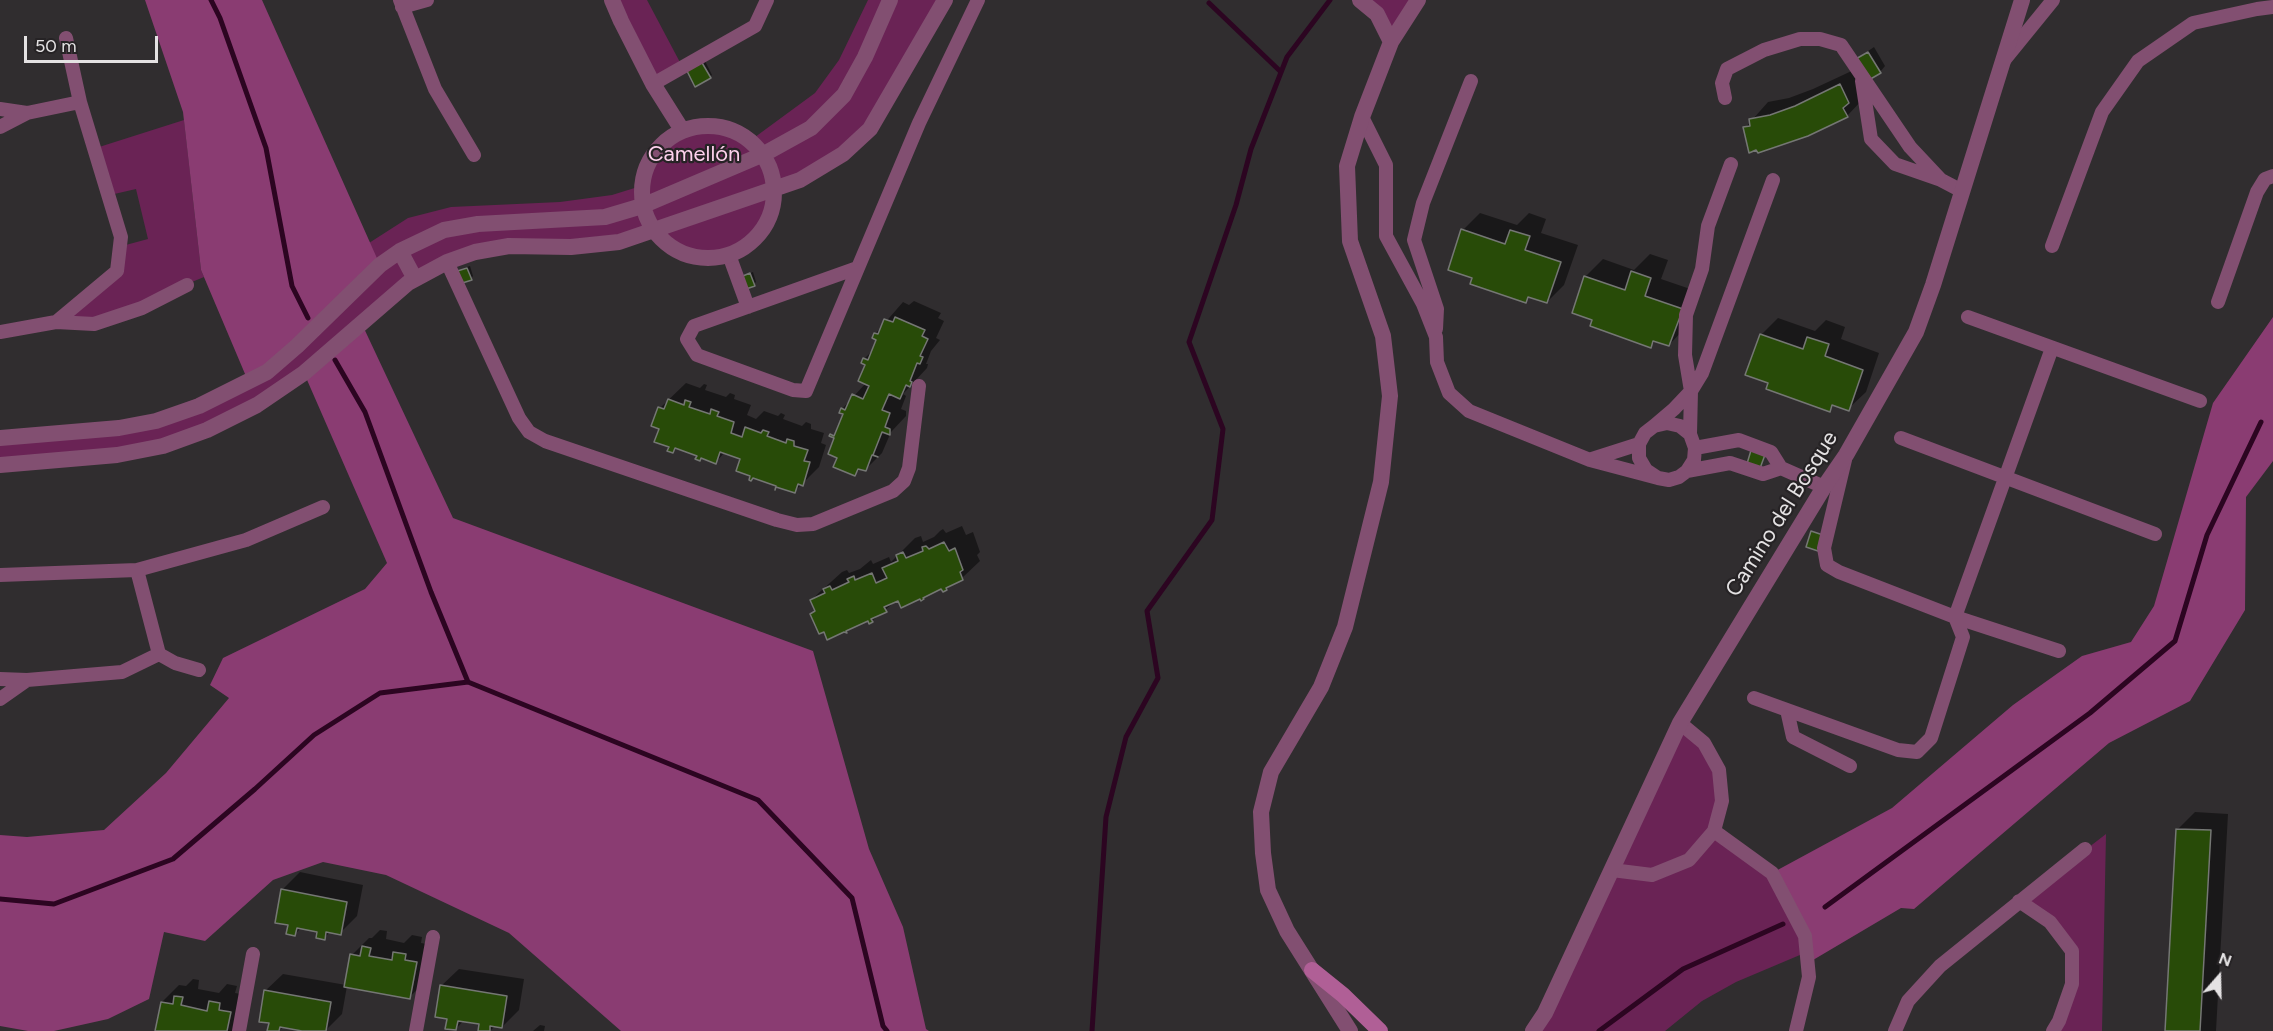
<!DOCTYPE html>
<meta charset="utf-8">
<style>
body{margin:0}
#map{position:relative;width:2273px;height:1031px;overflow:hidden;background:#302d2f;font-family:Figtree,sans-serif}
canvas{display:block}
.north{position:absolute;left:2189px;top:947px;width:60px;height:60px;-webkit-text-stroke:4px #262325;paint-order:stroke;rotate:20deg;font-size:16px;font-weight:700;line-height:24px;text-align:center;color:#e4e2e3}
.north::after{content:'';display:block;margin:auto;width:21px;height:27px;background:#e4e2e3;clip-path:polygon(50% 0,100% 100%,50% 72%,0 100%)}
.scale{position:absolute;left:24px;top:36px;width:134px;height:27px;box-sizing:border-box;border:3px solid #e4e2e3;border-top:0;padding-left:8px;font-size:18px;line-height:21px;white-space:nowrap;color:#e4e2e3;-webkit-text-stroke:4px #262325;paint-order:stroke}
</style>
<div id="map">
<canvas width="2273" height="1031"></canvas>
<div class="north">N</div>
<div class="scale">50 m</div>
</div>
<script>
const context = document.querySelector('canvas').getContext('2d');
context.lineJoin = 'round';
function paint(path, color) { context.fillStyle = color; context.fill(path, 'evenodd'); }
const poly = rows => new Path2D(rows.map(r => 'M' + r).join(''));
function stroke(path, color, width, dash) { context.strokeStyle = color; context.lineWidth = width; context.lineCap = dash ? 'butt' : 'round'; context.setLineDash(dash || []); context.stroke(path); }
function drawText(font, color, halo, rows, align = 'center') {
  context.font = font + ' Figtree,sans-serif'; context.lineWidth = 4.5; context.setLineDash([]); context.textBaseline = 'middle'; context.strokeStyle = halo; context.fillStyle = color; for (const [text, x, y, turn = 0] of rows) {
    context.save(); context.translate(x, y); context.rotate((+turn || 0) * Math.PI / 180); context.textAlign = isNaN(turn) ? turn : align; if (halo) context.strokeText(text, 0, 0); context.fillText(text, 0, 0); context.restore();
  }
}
const green = poly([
 [612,0,647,0,683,68,653,84],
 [868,0,945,0,870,129,775,190,768,223,745,248,729,255,714,259,680,253,654,231,509,246,447,262,304,373,163,446,0,465,0,438,119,428,267,372,379,265,369,243,408,218,451,207,560,202,612,195,641,186,643,175,657,148,682,130,712,125,741,134,751,140,815,93,839,60],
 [1360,0,1418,0,1391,42],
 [184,120,201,270,204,277,93,323,62,319,119,272,122,246,148,239,136,189,110,195,96,148],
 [1680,723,1719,770,1714,831,1772,873,1807,952,1736,982,1702,1001,1665,1031,1533,1031],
 [2106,834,2102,1031,2053,1031,2059,1021,2072,951,2019,901]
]);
const forest = poly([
 [145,0,262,0,380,265,248,381,201,270,183,112],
 [2273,317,2273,461,2246,497,2245,610,2190,701,2109,743,1914,909,1901,908,1808,963,1805,936,1772,873,1892,808,2013,705,2082,656,2131,642,2154,606,2213,403],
 [361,322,453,518,813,651,869,849,903,927,926,1029,929,1031,621,1031,509,933,386,875,323,862,273,880,205,941,164,932,149,999,108,1019,54,1031,28,1031,0,1026,0,835,27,837,104,830,166,773,229,698,210,685,223,658,365,589,387,563,304,373]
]);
const shadow = poly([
 [1874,47,1885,66,1880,72,1855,60],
 [704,59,712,75,710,77,688,69],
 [1858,68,1864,98,1847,116,1808,135,1745,128,1768,102,1789,98,1813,89],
 [1480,213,1517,225,1529,213,1546,219,1541,233,1578,245,1564,285,1547,302,1531,296,1525,301,1474,277,1463,230],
 [1650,254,1668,260,1661,279,1699,292,1686,327,1669,345,1656,340,1651,346,1594,319,1573,312,1586,276,1603,259,1634,270],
 [470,266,473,276,471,279,458,270],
 [753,272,756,282,754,284,742,276],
 [914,301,941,313,938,318,944,321,936,338,940,340,931,351,926,364,928,364,927,368,903,394,906,396,901,409,906,411,906,416,891,432,882,453,865,470,861,468,855,474,839,457,845,414,842,409,866,383,867,364,864,359,874,349,878,339,876,333,903,302,909,305],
 [1778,318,1815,331,1826,320,1845,327,1841,339,1879,353,1866,392,1848,409,1835,404,1829,410,1770,382,1761,335],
 [686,383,700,388,704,384,707,385,705,390,726,397,730,393,735,395,734,399,751,405,747,415,756,419,764,411,778,416,781,413,785,415,783,419,802,426,806,422,811,424,811,429,824,433,821,443,826,445,819,467,795,491,742,458,725,452,716,462,677,447,673,451,661,428,660,408],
 [962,526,966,535,973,532,980,552,977,555,980,561,962,578,946,589,942,587,923,598,902,606,897,600,872,621,869,619,825,631,812,614,816,610,811,600,842,572,847,570,849,573,860,569,871,560,873,564,889,557,891,562,915,538,921,536,923,542,934,537,940,531,943,529,946,533],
 [2195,812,2228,814,2216,1031,2167,1031,2178,829],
 [300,872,363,885,357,916,340,933,331,931,324,938,319,931,302,927,295,934,283,889],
 [380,930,387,931,386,939,404,943,412,935,422,937,421,943,433,945,426,980,409,998,347,986,342,1014,325,1031,304,1031,284,1026,279,1031,275,1031,270,1022,265,991,283,974,346,985,352,955,369,938,372,938],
 [459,969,524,979,519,1010,502,1027,495,1026,490,1031,483,1031,481,1023,464,1020,456,1029,441,986],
 [193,979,199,980,198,989,219,993,227,984,237,986,235,993,247,995,240,1031,156,1031,162,1002,179,985,186,986],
 [540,1025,545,1026,544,1031,533,1031]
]);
const stream = poly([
 [211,0,220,18,266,148,292,286,308,318],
 [1209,3,1281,72],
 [335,360,365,412,431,592,468,682],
 [0,899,54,904,173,859,255,789,314,735,380,693,468,682,758,800,852,898,883,1026,887,1031],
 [1825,907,2090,713,2175,641,2207,535,2261,422],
 [1092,1031,1106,817,1126,737,1158,678,1147,611,1212,520,1223,429,1189,342,1236,205,1251,149,1287,57,1330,0],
 [1599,1031,1683,969,1783,924]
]);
const building = poly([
 [1868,52,1881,73,1867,81,1854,60,1868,52],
 [701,61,711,78,695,87,686,69,701,61],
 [1840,84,1849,103,1843,108,1848,117,1808,136,1758,153,1756,150,1749,153,1743,127,1750,126,1749,119,1770,115,1795,106,1840,84],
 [1461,229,1505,244,1510,230,1530,236,1525,250,1561,262,1547,303,1528,297,1526,303,1470,284,1472,278,1448,270,1461,229],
 [467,268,472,280,459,284,454,272,467,268],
 [1631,271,1651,278,1645,296,1683,309,1669,346,1653,341,1651,348,1590,326,1592,320,1572,313,1584,276,1625,290,1631,271],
 [750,273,755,286,743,290,738,278,750,273],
 [895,317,925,330,922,336,928,339,920,356,923,357,920,364,917,363,910,381,912,382,910,387,906,385,900,399,889,394,882,410,890,413,885,427,890,429,890,435,882,432,873,455,878,457,872,455,866,471,858,469,855,476,833,467,837,458,828,454,834,438,829,436,830,434,834,436,843,414,839,413,841,408,845,410,852,394,863,399,869,386,858,381,865,365,861,363,863,358,868,360,876,340,872,338,874,333,878,334,884,319,893,322,895,317],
 [1760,334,1803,349,1807,337,1829,344,1825,356,1863,370,1849,411,1832,405,1830,412,1766,389,1768,383,1745,375,1760,334],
 [668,399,684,405,685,400,691,402,689,407,710,414,711,409,719,412,717,416,734,422,731,433,742,437,745,427,761,433,763,430,769,432,767,436,786,443,787,439,794,441,794,446,808,450,804,461,810,462,803,486,798,484,795,493,776,487,775,490,776,486,753,478,751,481,749,480,750,476,736,471,740,459,720,452,716,464,701,458,700,461,695,459,697,456,675,448,673,453,667,451,669,447,654,442,659,429,651,426,658,407,664,409,668,399],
 [1752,447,1766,452,1759,471,1746,467,1752,447],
 [1811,531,1826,536,1821,552,1806,547,1811,531],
 [944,542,949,551,955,548,963,570,960,572,963,580,946,588,947,590,943,592,941,589,923,598,924,599,921,601,920,599,901,608,898,601,884,607,887,612,871,619,873,622,869,624,868,621,846,631,847,633,844,632,827,640,824,632,819,634,810,614,815,611,810,600,825,593,823,589,830,586,832,590,849,582,847,579,854,576,855,580,872,573,876,583,887,578,882,568,898,561,896,555,903,552,906,558,923,551,922,547,926,546,929,549,944,542],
 [2176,829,2211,830,2200,1031,2165,1031,2176,829],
 [281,889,347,902,341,935,326,932,325,940,316,938,317,932,297,928,295,936,286,934,288,925,275,923,281,889],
 [362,946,371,948,369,956,392,960,393,952,406,954,405,960,417,962,410,999,344,987,350,954,360,956,362,946],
 [440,985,507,996,502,1028,490,1026,490,1031,478,1031,479,1024,458,1021,456,1030,445,1029,447,1019,435,1017,440,985],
 [264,990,331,1002,326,1031,302,1031,280,1027,279,1031,267,1031,269,1023,259,1022,264,990],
 [174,996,183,997,181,1005,207,1011,209,1001,220,1003,219,1010,231,1012,227,1031,155,1031,161,1002,173,1004,174,996]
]);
const minor = poly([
 [400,0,435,89,474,155],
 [402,7,427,0],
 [2005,59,2053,0],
 [1862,81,1871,139,1895,164,1941,180,1962,191],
 [653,84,755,26,767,0],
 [1725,98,1722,83,1727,69,1764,50,1800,39,1820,39,1841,45,1910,147,1941,180],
 [0,109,27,113],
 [1362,117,1386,165,1386,236,1423,304,1436,337,1437,362,1449,393,1469,411,1590,460,1658,478],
 [0,127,27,113,80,102],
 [2052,246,2102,112,2138,61,2193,23,2257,9,2273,7],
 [729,255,748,307],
 [447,262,519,418,529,432,545,441,777,520,797,525,813,524,893,491,904,481,909,468,919,386],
 [857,268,694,326,687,339,697,355,793,390,806,391,919,123,978,0],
 [2218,302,2257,192,2265,179,2273,176],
 [1968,317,2200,401],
 [56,322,94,324,142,308,187,285],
 [1436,329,1437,309,1414,240,1423,203,1471,81],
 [0,332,56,322,117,271,121,237,80,102,66,38],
 [1654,426,1667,423,1680,426,1690,434,1695,448,1694,460,1687,471,1679,477,1669,480,1658,478,1646,470,1639,458,1639,444,1645,433,1654,426,1674,409,1691,391,1702,373,1773,180],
 [1690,434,1691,391,1685,355,1686,315,1702,269,1708,226,1731,164],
 [1901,438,2155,534],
 [1695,448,1739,440,1771,452,1781,468,1824,487],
 [1592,459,1639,444],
 [1845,460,1824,548,1827,565,1839,572,1955,617,2059,651],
 [1687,471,1730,463,1763,474,1781,468],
 [137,570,159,654],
 [0,575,137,570,246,540,323,507],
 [159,654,175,663,199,670],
 [0,679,27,680,122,672,159,654],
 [1754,698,1898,750,1917,752,1931,738,1963,637,1955,617,2052,348],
 [0,699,27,680],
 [1787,710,1793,737,1850,766],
 [1714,831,1772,873,1805,936,1809,977,1796,1031],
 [1612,870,1652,875,1689,860,1714,831,1722,801,1719,770,1704,743,1680,723],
 [2019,901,2050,922,2072,951,2072,984,2059,1021,2053,1031],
 [239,1031,253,954],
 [416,1031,433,937],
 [1895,1031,1908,1001,1940,966,2085,849]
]);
const tertiary = poly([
 [612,0,621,21,653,84,682,130],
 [1360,0,1377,14,1391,42],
 '642 192a66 66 0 1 1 132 0a66 66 0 1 1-132 0Z',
 [400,251,415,279],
 [0,438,119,428,156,421,199,406,267,372,297,346,380,265,400,251,444,230,478,224,605,217,642,206,764,154,811,128,844,95,865,57,890,0],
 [0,465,117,455,163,446,207,430,257,405,304,373,408,283,447,262,475,252,509,246,571,247,619,242,800,180,843,154,870,129,945,0],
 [1350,1031,1287,931,1268,890,1263,853,1261,812,1271,772,1321,687,1345,627,1381,482,1390,396,1383,336,1350,241,1347,166,1362,117,1391,42,1418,0],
 [1533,1031,1545,1013,1680,723,1824,487,1846,455,1916,332,1933,285,2022,0]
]);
const secondary = poly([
 [1312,970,1343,995,1380,1031]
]);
const parkNames = [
 ["Camellón",694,155]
];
const streetNames = [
 ["Camino del Bosque",1782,514,-58]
];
paint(green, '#6a2355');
paint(forest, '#8a3c72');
paint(shadow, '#0007');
stroke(stream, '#2c0521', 5);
paint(building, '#284b08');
stroke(building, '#757774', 1.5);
stroke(minor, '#824f71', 14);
stroke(tertiary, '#824f71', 16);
stroke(secondary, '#b05f96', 16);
drawText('22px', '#fed1ed', '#262325', parkNames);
drawText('22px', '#e4e2e3', '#262325', streetNames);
</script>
